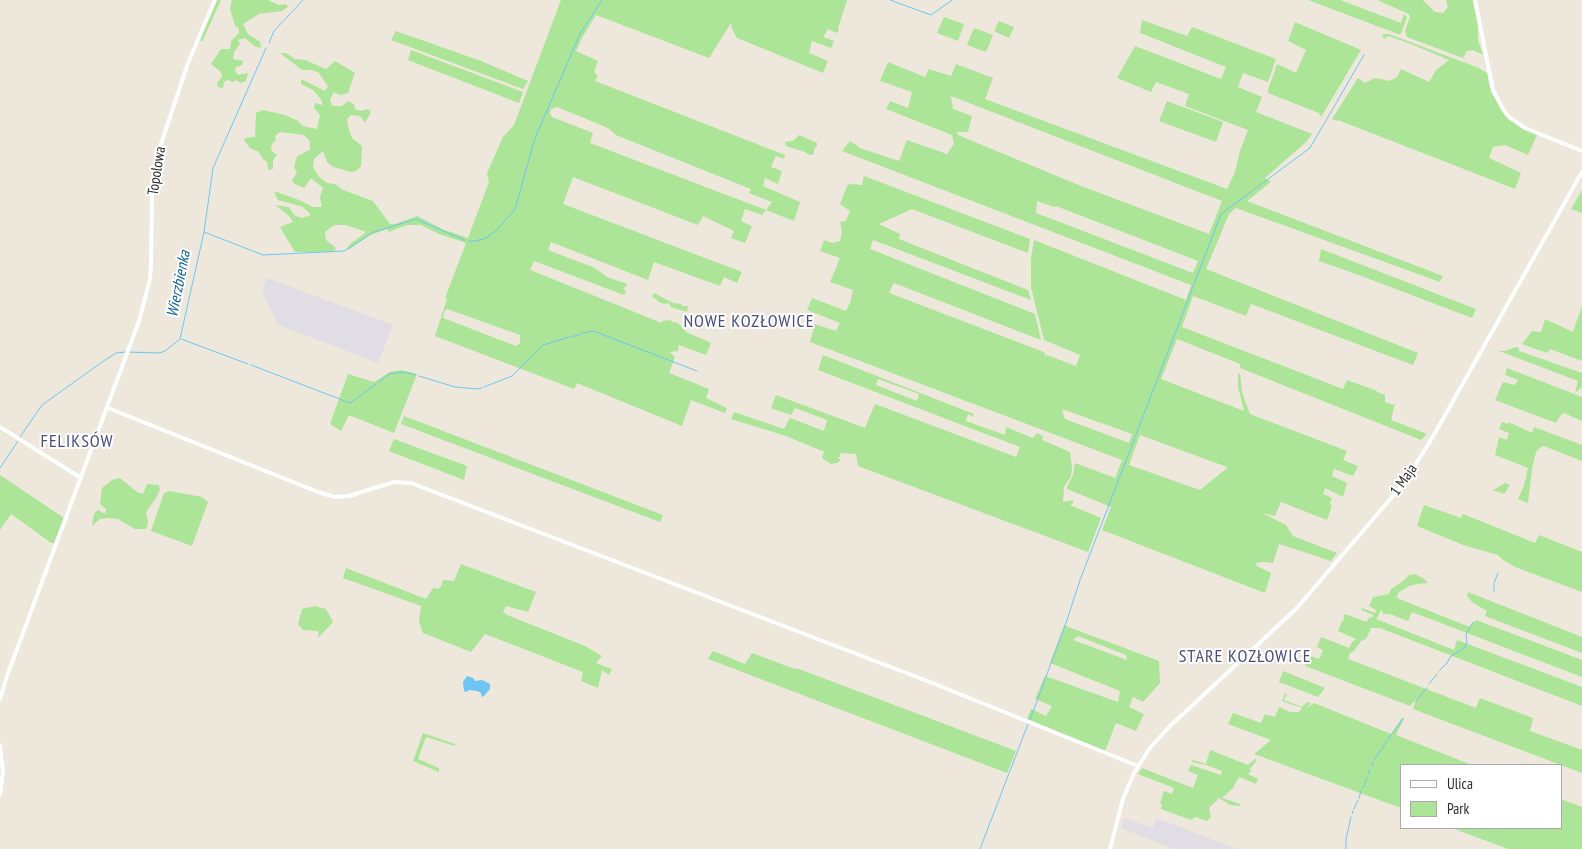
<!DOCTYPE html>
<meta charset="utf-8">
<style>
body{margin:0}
#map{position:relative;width:1582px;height:849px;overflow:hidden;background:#ede7dc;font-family:"PT Sans Narrow",sans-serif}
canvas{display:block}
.legend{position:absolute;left:1400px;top:764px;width:162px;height:65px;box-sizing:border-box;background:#fff;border:1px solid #aaa;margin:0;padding:6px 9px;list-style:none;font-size:15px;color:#2b2b2b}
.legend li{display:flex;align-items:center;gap:10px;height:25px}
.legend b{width:25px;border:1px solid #aaa}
</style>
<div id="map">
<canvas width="1582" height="849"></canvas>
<ul class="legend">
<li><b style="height:6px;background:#fff"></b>Ulica</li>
<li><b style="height:14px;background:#ace597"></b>Park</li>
</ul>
</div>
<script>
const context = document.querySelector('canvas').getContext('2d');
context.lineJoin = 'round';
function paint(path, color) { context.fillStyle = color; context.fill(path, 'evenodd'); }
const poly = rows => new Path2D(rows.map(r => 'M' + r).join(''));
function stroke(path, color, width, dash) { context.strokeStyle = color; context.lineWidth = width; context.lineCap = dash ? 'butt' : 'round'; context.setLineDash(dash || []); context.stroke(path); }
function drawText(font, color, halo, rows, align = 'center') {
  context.font = font + ' "PT Sans Narrow",sans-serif'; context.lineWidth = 4; context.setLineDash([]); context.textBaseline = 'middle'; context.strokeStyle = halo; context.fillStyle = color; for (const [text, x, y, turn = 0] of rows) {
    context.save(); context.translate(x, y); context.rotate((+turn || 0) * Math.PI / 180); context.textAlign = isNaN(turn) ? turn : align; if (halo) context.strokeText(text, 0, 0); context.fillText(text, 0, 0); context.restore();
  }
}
const industrial = poly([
 [267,278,393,325,378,363,276,324,277,321,262,291],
 [1124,818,1153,828,1156,818,1237,849,1174,849,1121,828]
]);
const green = poly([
 [216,0,221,0,202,42,199,39],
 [232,0,268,0,279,5,286,4,288,7,282,11,259,14,243,24,248,34,260,42,261,48,254,46,245,38,238,40,240,44,234,52,233,59,243,61,242,65,236,67,235,71,238,75,248,73,246,81,241,83,235,80,233,82,228,80,224,82,223,88,218,87,217,83,222,77,221,72,211,64,221,49,230,49,231,41,239,33,239,29,235,25,230,9],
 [561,0,847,0,838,28,839,30,837,33,828,29,823,37,834,41,831,48,812,41,809,53,828,61,823,73,737,38,732,29,731,23,709,58,596,15,582,38,576,51,598,61,594,72,598,76,595,81,785,155,784,159,776,156,771,167,782,171,778,184,765,178,763,186,800,202,794,221,766,210,762,215,745,209,741,221,752,226,745,243,731,238,734,231,703,216,698,225,573,177,563,204,742,272,737,283,724,277,720,286,654,262,648,280,551,242,548,250,595,268,607,277,627,284,626,287,623,288,626,291,624,295,534,261,530,270,662,323,662,321,671,320,672,322,678,323,686,332,711,343,706,355,679,345,678,351,670,352,675,357,669,373,709,389,706,398,727,408,725,413,691,400,682,426,577,383,574,389,435,336,447,299,445,298,466,243,439,234,421,225,407,225,389,232,387,229,368,236,350,249,347,249,349,245,366,232,346,225,334,225,325,232,326,240,336,248,334,252,295,252,280,227,293,222,289,216,275,205,289,207,294,215,302,218,311,215,303,207,278,200,274,191,299,200,313,207,322,207,320,197,323,188,311,178,304,188,293,183,292,180,297,173,294,167,297,156,310,150,310,141,304,135,280,132,275,136,276,140,272,144,271,150,277,155,273,160,273,169,268,170,267,162,263,159,259,152,250,148,244,140,245,138,255,137,256,113,263,110,285,115,298,121,303,126,317,129,320,115,314,108,315,103,323,105,321,99,313,90,301,84,301,79,325,91,328,86,318,72,310,70,302,70,280,53,286,53,295,59,305,60,326,69,335,61,355,73,348,93,340,95,334,92,330,99,332,106,342,106,348,101,354,104,355,109,361,111,368,109,371,112,365,123,360,116,351,115,347,119,348,127,352,138,362,146,361,166,356,171,351,172,333,167,327,162,323,151,314,159,313,167,319,177,327,183,335,184,343,190,373,201,390,224,395,224,417,216,442,229,468,238,489,182,487,173,503,137,514,125],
 [557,107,608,128,616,135,751,189,749,193,772,202,766,210,590,143,593,133,552,117,550,114,551,109],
 [447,309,520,335,520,343,516,346,443,318,444,312],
 [1308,0,1340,0,1401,23,1404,14,1407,17,1401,34,1398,34],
 [1377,0,1423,0,1435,12,1443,13,1448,7,1446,0,1473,0,1478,26,1478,40,1483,55,1473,50,1467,51,1463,58,1407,37,1405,31,1410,17,1409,14],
 [944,17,964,24,958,41,937,33],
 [1142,20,1187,36,1192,27,1276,59,1268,82,1243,73,1238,87,1262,97,1256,112,1312,134,1307,141,1265,178,1271,182,1247,201,1443,276,1440,282,1236,208,1229,214,1206,269,1418,353,1413,365,1251,304,1246,316,1193,296,1182,327,1343,389,1347,380,1377,391,1377,392,1385,395,1385,402,1393,405,1395,403,1391,420,1427,434,1421,440,1240,368,1240,364,1177,339,1161,379,1244,411,1238,387,1238,373,1240,374,1242,392,1250,414,1347,451,1343,460,1358,466,1353,476,1334,469,1332,476,1347,483,1343,497,1325,488,1323,494,1332,498,1330,504,1332,506,1327,520,1281,502,1275,516,1262,513,1286,525,1293,536,1337,553,1331,561,1279,544,1273,563,1265,562,1256,563,1257,566,1271,573,1265,593,1102,530,1111,507,1067,489,1067,487,1073,475,1075,463,1115,478,1122,460,810,342,815,324,836,331,840,323,807,310,812,298,846,311,850,303,853,290,830,282,840,258,820,251,824,240,832,243,840,241,842,232,840,222,846,221,850,211,840,204,848,184,862,185,864,176,1030,239,1028,253,912,209,879,224,900,234,899,239,1028,290,1031,300,873,240,870,249,1035,314,1041,340,894,283,889,293,1044,352,1046,357,1047,355,1076,366,1080,355,1044,340,1031,287,1031,259,1034,240,1186,300,1191,285,842,151,850,141,860,148,899,161,907,140,947,154,954,144,952,135,886,109,890,101,908,108,912,92,880,81,888,62,925,77,929,69,951,76,956,64,993,78,985,99,1227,189,1235,172,1240,151,1248,130,1185,106,1189,94,1156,82,1151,92,1117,78,1135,46,1221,79,1226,67,1140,33],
 [951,96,1222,201,1209,234,1081,186,958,135,957,132,968,132,972,116,953,109],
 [1037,201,1054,207,1056,206,1198,261,1193,273,1036,213],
 [1062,409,1132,434,1129,443,1065,419],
 [1140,435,1227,467,1227,468,1200,490,1129,465],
 [999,21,1014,27,1009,38,994,31],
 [1295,22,1361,50,1321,117,1319,113,1268,93,1268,90,1277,64,1296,73,1306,50,1288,41],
 [974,28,993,35,986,52,967,45],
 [396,31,481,61,528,81,523,89,391,40],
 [1384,34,1389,34,1479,68,1487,73,1491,92,1506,115,1522,128,1537,135,1528,155,1505,145,1493,147,1489,158,1521,173,1515,189,1338,120,1337,121,1332,119,1358,78,1365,83,1375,78,1390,81,1397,77,1401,69,1429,82,1436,70,1449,60,1406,42,1388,36,1385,39,1382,36],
 [411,50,523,92,519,103,408,60],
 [1167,101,1223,122,1216,142,1159,121],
 [799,135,817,143,817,146,814,149,814,154,809,155,805,152,786,146,785,142,793,141],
 [1582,190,1582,213,1571,209],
 [1321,249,1476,309,1472,318,1364,277,1319,261],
 [654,293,673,303,681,304,682,306,688,306,687,312,671,307,669,303,664,304,659,302,652,296],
 [1582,306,1582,361,1550,349,1547,353,1522,344,1532,331,1541,332,1545,319,1573,332],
 [1516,347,1519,348,1519,351,1582,373,1582,387,1575,393,1578,381,1499,351,1505,351],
 [823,355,974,414,973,417,968,414,966,421,1005,435,1006,427,1033,438,1037,433,1043,436,1042,440,1070,452,1072,467,1071,476,1064,487,1063,502,1073,500,1073,503,1070,505,1101,518,1088,552,858,466,856,454,840,453,840,457,837,457,841,460,837,463,831,464,822,458,824,452,827,453,786,436,731,419,734,412,784,429,790,418,824,431,827,420,795,408,791,415,771,408,776,395,865,428,875,404,1016,457,1020,447,818,370],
 [878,379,919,394,917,401,876,385],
 [1507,368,1582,397,1582,421,1564,413,1561,415,1556,423,1495,400,1503,382,1515,385,1518,380,1505,375],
 [401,370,417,374,394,433,349,415,341,431,330,424,348,374,374,382,390,372],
 [404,416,663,515,660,522,401,424],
 [1502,422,1508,424,1509,422,1532,433,1534,427,1582,445,1582,461,1544,446,1541,447,1536,452,1532,469,1528,503,1518,499,1524,486,1528,468,1495,455,1499,437,1507,440,1509,433,1499,429],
 [394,439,467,466,464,480,389,451],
 [0,475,64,518,54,543,51,543,11,514,0,530],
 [120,478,137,492,143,494,147,484,159,485,160,490,156,498,146,512,148,523,146,529,135,529,118,519,107,518,100,519,92,526,94,514,98,510,105,514,106,509,100,504,102,488,112,480],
 [1505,483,1510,485,1504,494,1493,490],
 [169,491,202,497,208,502,192,546,151,531,164,493],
 [1424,505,1461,518,1463,514,1535,543,1539,535,1582,552,1582,592,1515,567,1503,560,1498,555,1463,545,1417,526],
 [461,564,536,592,528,612,506,606,503,612,507,615,585,646,602,656,596,663,612,669,609,675,602,670,598,688,581,681,583,672,485,634,471,652,423,633,419,621,421,606,343,578,346,568,426,599,433,588,438,589,441,586,443,580,454,581],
 [1415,574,1424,579,1428,583,1417,584,1409,586,1398,593,1397,598,1470,627,1476,620,1582,660,1582,677,1412,612,1408,621,1390,614,1383,614,1382,609,1376,619,1454,650,1457,640,1582,687,1582,706,1380,628,1371,628,1366,639,1361,641,1354,651,1350,653,1348,659,1476,708,1480,698,1533,718,1530,731,1582,750,1582,773,1413,709,1417,698,1410,706,1305,666,1308,655,1319,659,1323,650,1317,647,1321,637,1349,648,1352,642,1356,639,1338,631,1342,621,1345,622,1343,620,1345,614,1366,622,1370,617,1373,617,1373,615,1361,610,1362,608,1375,613,1376,610,1369,606,1373,597,1389,594,1391,589,1403,581,1409,575],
 [1468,592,1582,637,1582,653,1485,616,1487,611,1472,602,1467,596],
 [315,606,326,609,333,622,317,639,319,634,318,631,303,630,298,624,302,609],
 [1064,626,1066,626,1159,661,1160,683,1143,702,1133,697,1129,707,1144,714,1136,731,1116,723,1105,751,1027,719,1031,709,1046,716,1052,706,1035,699,1045,676,1118,702,1120,691,1050,663],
 [1078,636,1126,655,1127,660,1073,640],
 [713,651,745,664,752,653,792,668,799,669,1016,751,1007,773,708,659],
 [1283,671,1303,679,1325,688,1318,697,1279,682],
 [1285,693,1287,694,1284,700,1302,707,1307,702,1311,703,1306,709,1314,703,1391,734,1402,718,1404,718,1396,735,1472,765,1401,765,1401,808,1254,754,1271,740,1228,724,1233,713,1261,723,1265,714,1275,717,1279,707,1290,712,1299,712,1302,708,1282,701],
 [423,733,455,744,455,746,426,737,418,759,439,768,439,772,413,761],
 [1210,750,1248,765,1255,759,1257,760,1250,769,1251,771,1248,774,1258,779,1256,784,1239,777,1233,788,1222,798,1240,804,1241,806,1230,805,1219,798,1209,808,1211,817,1207,821,1196,817,1191,820,1161,809,1162,804,1160,803,1164,791,1172,794,1174,788,1138,774,1142,768,1193,788,1198,775,1188,771,1191,765,1221,775,1222,771,1206,765,1192,762,1193,760,1206,764],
 [1561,799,1582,807,1582,849,1508,849,1452,828,1561,828]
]);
const water = poly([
 [467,676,473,678,475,681,482,680,490,684,490,689,484,696,482,697,481,693,477,691,469,690,466,692,464,691,463,682]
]);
const stream = poly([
 [890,0,931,15,952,0],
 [269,43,274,31,303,0],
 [204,232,263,255,344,251,374,232,416,219,464,240],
 [469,241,475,241,486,238,497,230,515,209,535,138,580,34,602,0],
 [583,333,592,331,596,332,697,371],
 [571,337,581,334],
 [181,339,248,364],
 [129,352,159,353,165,351,180,339,204,232,213,168,266,48],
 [251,365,350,403,376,384],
 [419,376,455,387,478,389,482,388],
 [379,382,389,374,403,372,416,375],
 [484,387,512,376,543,345,569,337],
 [20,437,42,405,105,360,116,353,125,352],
 [0,468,18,441],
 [1494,591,1494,583,1498,573],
 [1439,671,1447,663,1450,657,1464,648,1467,643,1466,634,1473,622],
 [1429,684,1437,674],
 [1415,702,1427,688],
 [1030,720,1067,620,1080,580,1221,214,1310,148,1364,55],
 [1388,739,1403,719],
 [1374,760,1387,741],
 [1372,766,1373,763],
 [1368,774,1370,769],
 [1363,788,1367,778],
 [1359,798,1361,791],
 [1354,809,1358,800],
 [1352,814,1353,811],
 [980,849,1028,724],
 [1346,849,1346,839,1351,817]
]);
const minor = poly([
 [1475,0,1493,90,1503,109,1509,117,1525,128,1582,151],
 [108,408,318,492,335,497,349,496,394,482,411,483,935,684,1138,766],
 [0,427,81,478],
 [0,699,7,676,139,321,150,279,151,264,152,196,155,162,188,63,215,0],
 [0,745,3,772,0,795],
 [1110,849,1123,799,1134,773,1150,748,1168,728,1296,609,1404,483,1431,440,1582,172]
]);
const streetNames = [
 ["Topolowa",157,171,-81],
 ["1 Maja",1404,480,-55]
];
const waterNames = [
 ["Wierzbienka",179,284,-79]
];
const quarterNames = [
 ["NOWE KOZŁOWICE",749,322],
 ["FELIKSÓW",77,442],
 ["STARE KOZŁOWICE",1245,657]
];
paint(industrial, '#e0dde5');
paint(green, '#ace597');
paint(water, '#6dc5f2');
stroke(stream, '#6dc5f2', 1);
stroke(minor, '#fff', 4);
drawText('15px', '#2b2b2b', '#fff', streetNames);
drawText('italic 16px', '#0a61a0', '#fff', waterNames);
context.letterSpacing = '1px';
drawText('18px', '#4a4f7d', '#fff', quarterNames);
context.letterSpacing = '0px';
</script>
